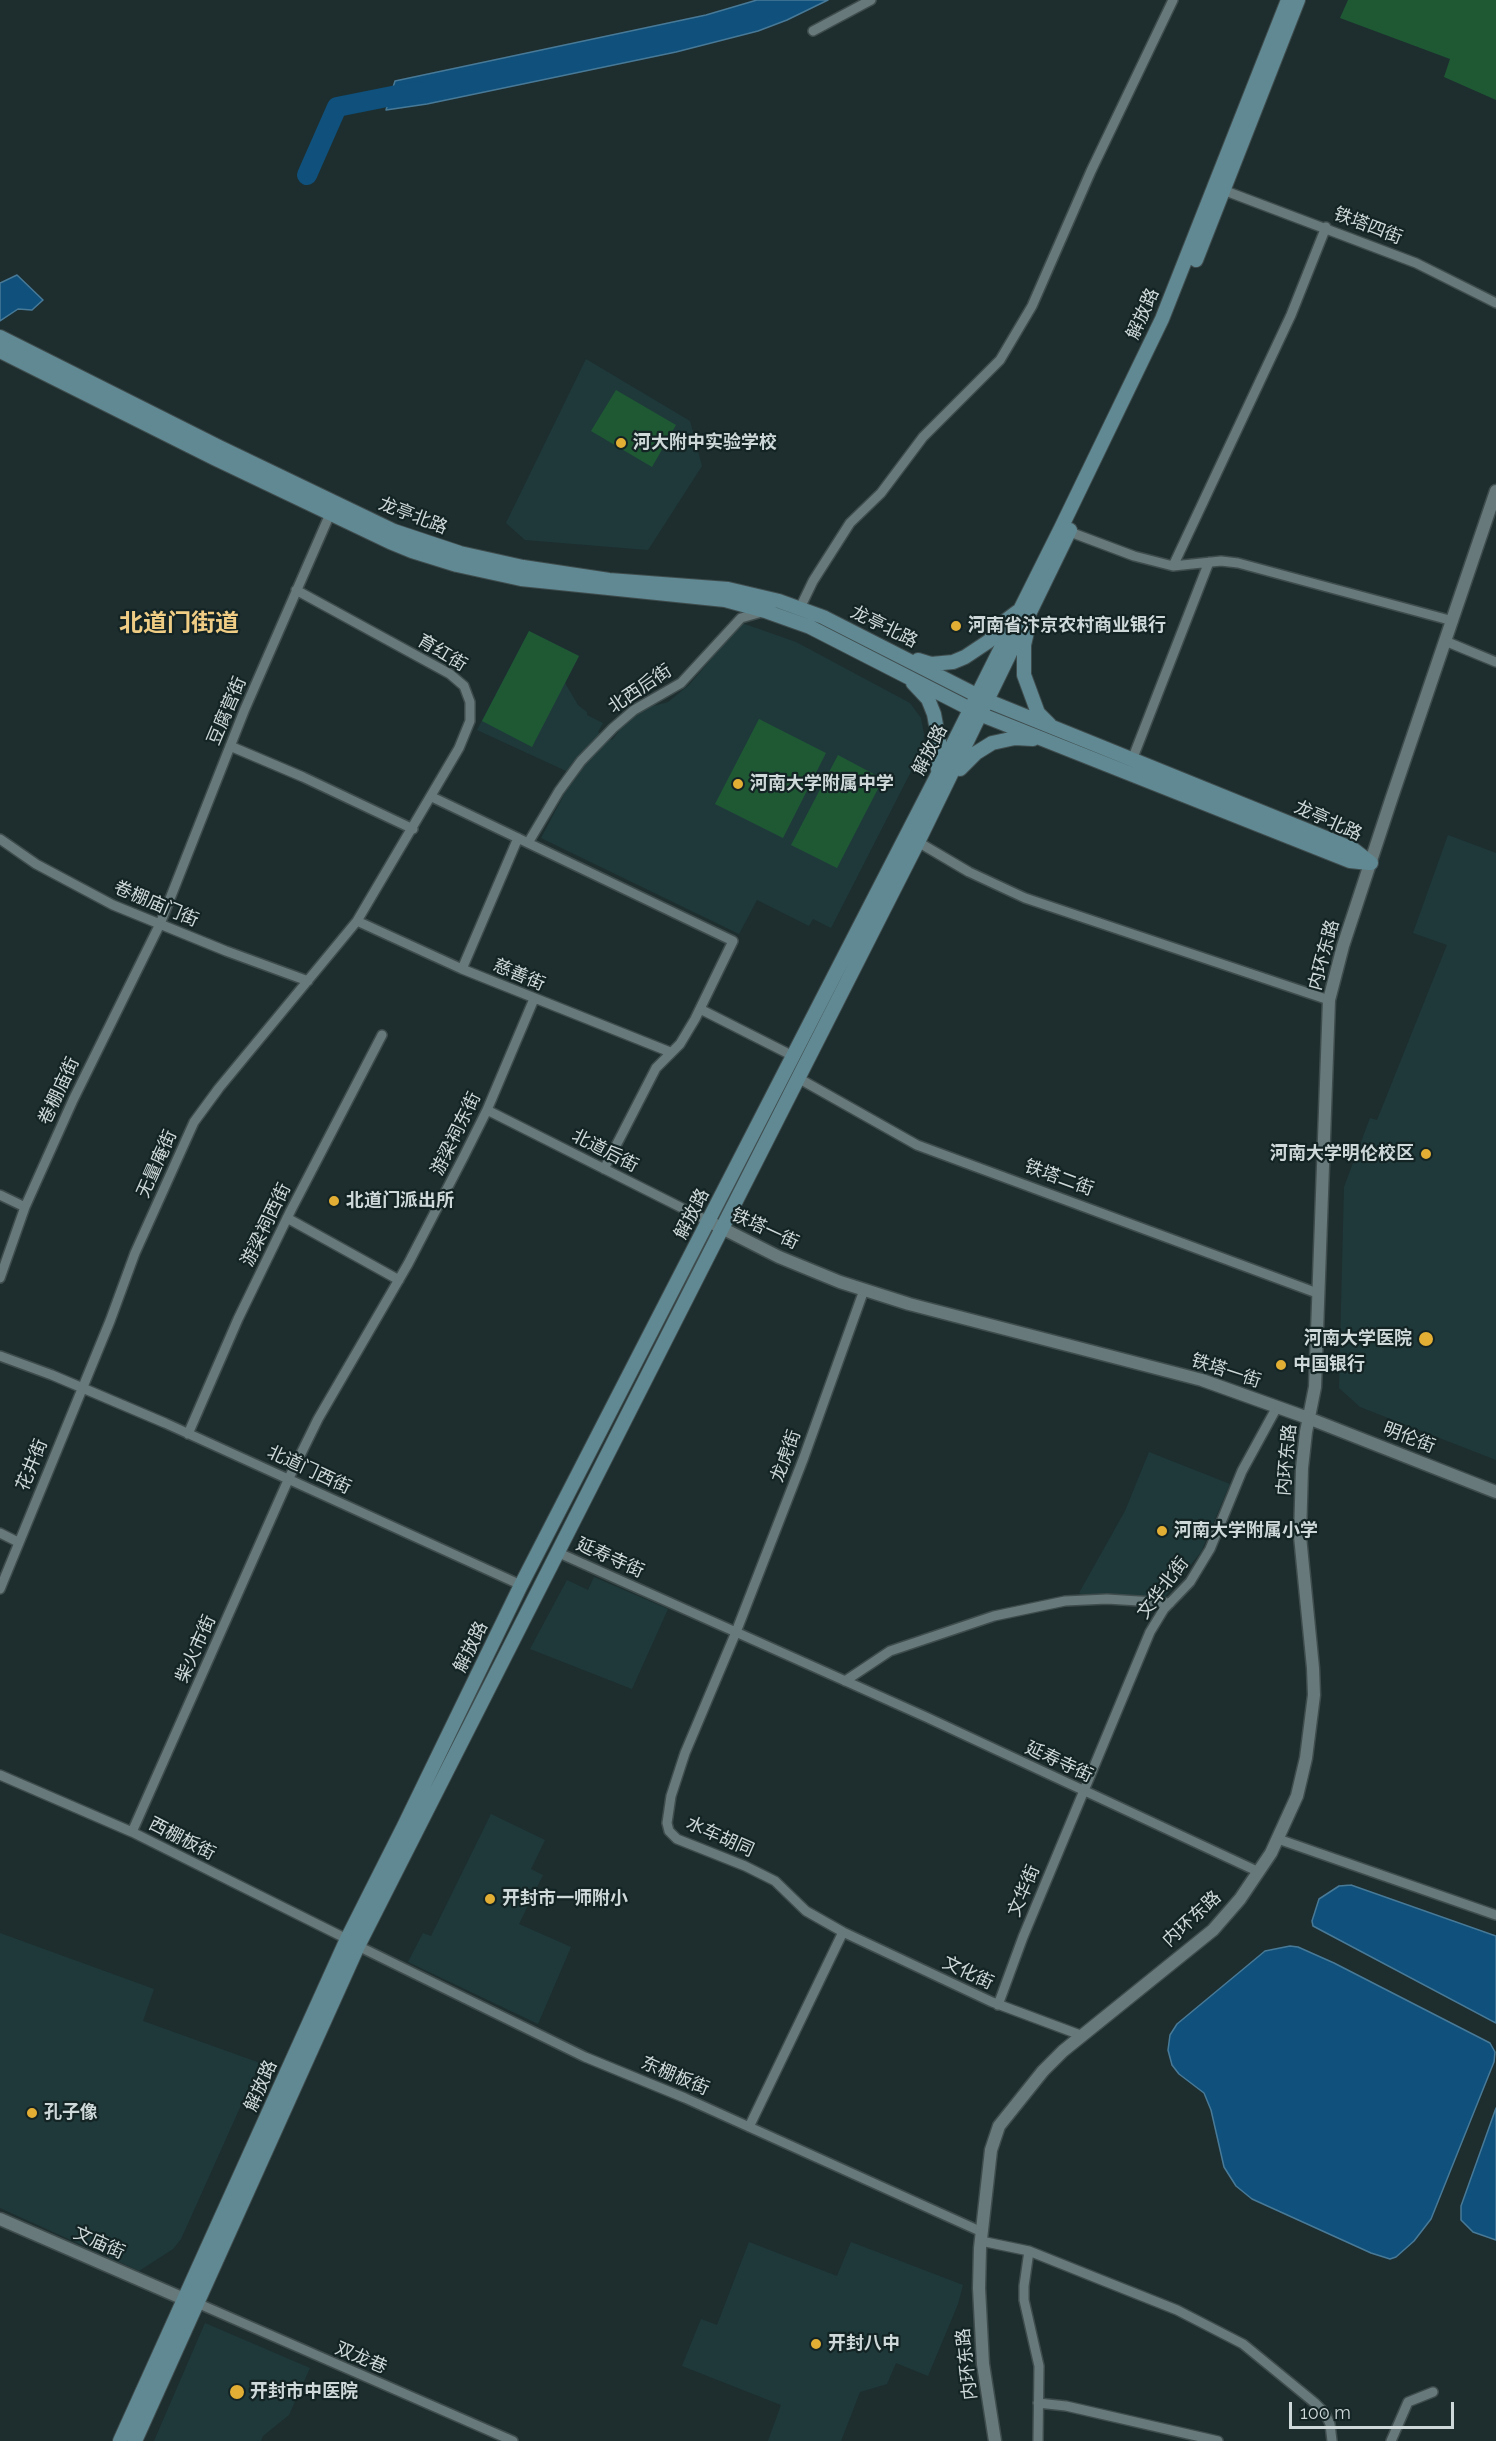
<!DOCTYPE html>
<html>
<head>
<meta charset="utf-8">
<style>
	body { margin:0 }
	#map { position:relative; width:1496px; height:2441px; overflow:hidden; background:#1e2e2f; font-family:Raleway,sans-serif }
	canvas { display:block }
	.scale { position:absolute; left:1289px; top:2402px; width:165px; height:27px; box-sizing:border-box; border:3px solid #ced8d8; border-top:0; padding-left:8px; font-size:18px; line-height:21px; white-space:nowrap; color:#ced8d8; -webkit-text-stroke:4px #142425; paint-order:stroke }
</style>
</head>
<body>
<div id="map">
<canvas width="1496" height="2441"></canvas>
<div class="scale">100 m</div>
</div>
<script>
const c = document.querySelector('canvas').getContext('2d');
c.lineJoin = 'round';
function fill(path, color) {
  c.fillStyle = color;
  c.fill(path, 'evenodd');
}
function shape(rows) {
  const path = new Path2D();
  for (const r of rows) {
    path.moveTo(r[0], r[1]);
    for (let i = 2; i < r.length; i += 2) path.lineTo(r[i], r[i + 1]);
  }
  return path;
}
function trace(path, color, width, dash) {
  c.strokeStyle = color;
  c.lineWidth = width;
  c.lineCap = dash ? 'butt' : 'round';
  c.setLineDash(dash || []);
  c.stroke(path);
}
function write(font, color, halo, rows, align = 'center') {
  c.font = font + ' Raleway,"Noto Sans SC",sans-serif';
  c.lineWidth = 4.5;
  c.setLineDash([]);
  c.textBaseline = 'middle';
  c.strokeStyle = halo;
  c.fillStyle = color;
  for (const [text, x, y, turn = 0] of rows) {
    c.save();
    c.translate(x, y);
    c.rotate((+turn || 0) * Math.PI / 180);
    c.textAlign = isNaN(turn) ? turn : align;
    if (halo) c.strokeText(text, 0, 0);
    c.fillText(text, 0, 0);
    c.restore();
  }
}
fill(shape([
	[586,359,690,421,702,466,648,550,525,540,506,523],
	[742,623,796,642,910,703,921,718,924,734,923,748,831,928,813,919,809,926,757,900,739,934,541,838,566,791,577,776,477,730,529,631,579,656,565,683,578,705,587,712,587,715,603,723,598,732,612,740,628,719,650,707,668,702,689,685],
	[1448,835,1496,853,1496,1460,1360,1407,1339,1388,1344,1187,1370,1118,1377,1120,1447,945,1413,933],
	[1149,1452,1230,1484,1201,1552,1164,1598,1087,1596,1079,1593,1125,1511],
	[594,1577,668,1609,632,1689,530,1649,567,1580,588,1590],
	[491,1814,545,1840,531,1869,543,1875,519,1924,571,1947,538,2024,408,1962,423,1933,431,1936],
	[0,1933,154,1989,143,2021,260,2063,181,2239,173,2249,139,2271,0,2208],
	[749,2242,837,2276,851,2242,963,2285,958,2304,928,2376,896,2363,887,2384,860,2392,841,2441,768,2441,781,2405,682,2366,701,2319,717,2325],
	[205,2323,310,2368,289,2415,263,2436,261,2441,154,2441]
]), '#1f393a');
fill(shape([
	[1348,0,1496,0,1496,100,1444,77,1450,59,1340,18],
	[616,390,676,425,652,467,591,431],
	[529,631,579,656,532,747,482,721],
	[759,719,826,753,783,838,715,804],
	[838,755,883,779,837,868,791,845]
]), '#1e5934');
const water = shape([
	[757,0,828,0,787,20,758,31,676,52,427,104,386,110,395,81,706,15,757,0],
	[17,275,43,300,32,310,18,309,0,321,0,283,17,275],
	[1351,1885,1496,1936,1496,2023,1313,1926,1312,1921,1319,1899,1339,1886,1351,1885],
	[1290,1946,1298,1947,1334,1963,1490,2043,1495,2052,1494,2062,1431,2219,1414,2241,1396,2257,1390,2259,1371,2253,1252,2199,1236,2186,1224,2167,1211,2110,1204,2093,1179,2074,1172,2065,1168,2050,1170,2035,1177,2024,1265,1951,1290,1946],
	[1496,2108,1496,2240,1473,2232,1461,2220,1461,2206,1496,2108]
]);
fill(water, '#0f517c');
trace(water, '#487a98', 1.5);
trace(shape([
	[307,175,337,107,417,91]
]), '#0f517c', 20);
const minor = shape([
	[813,31,871,0],
	[1223,190,1416,263,1496,303],
	[1070,532,1134,556,1173,566,1221,561,1238,563,1453,621],
	[1173,566,1291,315,1326,227],
	[800,608,813,581,850,523,881,493,923,437,1000,360,1032,306,1091,171,1173,0],
	[1445,641,1496,662],
	[230,746,303,777,413,829],
	[1132,760,1209,562],
	[432,797,733,941,695,1019,680,1044,656,1068,604,1169],
	[0,839,36,864,113,905,226,951,308,981],
	[918,842,969,872,1025,898,1329,1000],
	[528,843,559,791,581,761,613,728,634,710,681,683,741,618,762,612],
	[357,921,462,969,670,1052],
	[462,969,518,838],
	[700,1009,793,1056],
	[798,1078,917,1145,1317,1293],
	[487,1110,708,1221],
	[0,1195,25,1207],
	[287,1218,399,1280],
	[0,1278,25,1207,73,1100,160,924,244,711,330,514],
	[864,1290,804,1457,736,1632,685,1753,671,1796,667,1823,669,1831,677,1839,745,1866,775,1881,806,1911,843,1932,992,2002,1083,2036],
	[0,1356,52,1375,165,1423,521,1585],
	[188,1434,238,1319,291,1210,382,1035],
	[0,1533,18,1542],
	[559,1553,926,1717,1259,1872],
	[0,1589,110,1321,135,1253,194,1122,219,1088,357,921,459,748,470,721,470,702,464,686,450,674,296,590],
	[845,1681,890,1651,994,1616,1065,1601,1107,1599,1170,1603],
	[0,1775,132,1832,347,1939],
	[132,1832,289,1478,318,1419,408,1264,464,1156,487,1110,534,999],
	[1278,1839,1496,1915],
	[358,1946,585,2057,685,2098,982,2232],
	[998,2005,1023,1937,1150,1632,1164,1609,1190,1582,1210,1549,1242,1471,1277,1407],
	[749,2127,843,1932],
	[981,2241,1029,2251,1099,2279,1177,2310,1243,2344,1315,2403,1325,2413,1330,2424,1332,2441],
	[1029,2251,1024,2286,1024,2300,1039,2366,1038,2441],
	[197,2303,513,2441],
	[1038,2403,1066,2406,1218,2441],
	[1391,2441,1408,2402,1433,2392]
]);
const tertiary = shape([
	[708,1221,779,1257,840,1282,909,1304,1202,1380,1308,1418,1496,1492],
	[0,2219,184,2299],
	[995,2441,983,2364,979,2288,980,2248,991,2150,999,2126,1043,2071,1063,2051,1213,1930,1240,1899,1271,1853,1297,1796,1306,1758,1314,1695,1313,1668,1300,1536,1302,1468,1306,1432,1315,1387,1329,1000,1343,946,1391,800,1496,491]
]);
const secondary = shape([
	[1196,260,1298,0],
	[0,337,219,447,394,531,460,553,523,567,609,580,728,589,779,601,823,617,988,701,1353,849,1371,863],
	[0,351,214,458,390,542,412,551,457,565,521,579,725,600,765,611,810,627,982,715,1350,861,1369,863],
	[1027,632,1024,645,1024,675,1038,713,1050,725],
	[918,660,931,664,953,662,965,657,989,641,1005,621,1017,612],
	[913,683,928,699,934,714,939,741,938,770],
	[960,769,976,753,992,743,1015,738,1033,739],
	[120,2441,347,1939,404,1826,521,1585,938,774,1061,528,1162,319,1288,0],
	[135,2441,358,1946,918,842,1070,530]
]);
trace(minor, '#3f4c4d', 12);
trace(tertiary, '#3f4c4d', 15);
trace(secondary, '#3f4c4d', 16);
trace(minor, '#67797a', 9);
trace(tertiary, '#67797a', 12);
trace(secondary, '#608993', 14);
for (const [x, y, r, color] of [
	[621,443,6,"#e2af34"],
	[956,626,6,"#e2af34"],
	[738,784,6,"#e2af34"],
	[1426,1154,6,"#e2af34"],
	[334,1201,6,"#e2af34"],
	[1426,1339,8,"#e2af34"],
	[1281,1365,6,"#e2af34"],
	[1162,1531,6,"#e2af34"],
	[490,1899,6,"#e2af34"],
	[32,2113,6,"#e2af34"],
	[816,2344,6,"#e2af34"],
	[237,2392,8,"#e2af34"]
]) {
  const dot = new Path2D();
  dot.arc(x, y, r, 0, 2 * Math.PI);
  c.fillStyle = color;
  c.fill(dot);
  trace(dot, '#142425', 2);
}
write('18px', '#ced8d8', '#142425', [
	["铁塔四街",1368,226,21],
	["解放路",1143,314,-66],
	["龙亭北路",413,516,21],
	["龙亭北路",884,627,26],
	["育红街",442,653,31],
	["北西后街",640,689,-34],
	["豆腐营街",227,711,-67],
	["解放路",930,750,-63],
	["龙亭北路",1328,821,24],
	["卷棚庙门街",156,904,23],
	["内环东路",1324,955,-75],
	["慈善街",519,975,23],
	["卷棚庙街",59,1091,-65],
	["游梁祠东街",456,1134,-64],
	["北道后街",605,1151,27],
	["无量庵街",157,1164,-66],
	["铁塔二街",1059,1178,20],
	["解放路",692,1214,-63],
	["游梁祠西街",266,1225,-64],
	["铁塔一街",765,1229,25],
	["铁塔一街",1226,1371,18],
	["明伦街",1409,1438,21],
	["龙虎街",786,1456,-70],
	["内环东路",1287,1460,-85],
	["花井街",32,1465,-68],
	["北道门西街",309,1470,25],
	["延寿寺街",610,1558,24],
	["文华北街",1163,1588,-53],
	["解放路",471,1647,-64],
	["柴火市街",196,1649,-66],
	["延寿寺街",1059,1762,25],
	["水车胡同",720,1837,24],
	["西棚板街",182,1839,27],
	["文华街",1024,1891,-67],
	["内环东路",1192,1919,-43],
	["文化街",968,1973,25],
	["东棚板街",675,2076,23],
	["解放路",261,2086,-66],
	["文庙街",99,2243,24],
	["双龙巷",361,2358,23],
	["内环东路",967,2364,-96]
]);
write('bold 18px', '#ced8d8', '#142425', [
	["河大附中实验学校",633,443],
	["河南省汴京农村商业银行",968,626],
	["河南大学附属中学",750,784],
	["河南大学明伦校区",1414,1154,"right"],
	["北道门派出所",346,1201],
	["河南大学医院",1412,1339,"right"],
	["中国银行",1293,1365],
	["河南大学附属小学",1174,1531],
	["开封市一师附小",502,1899],
	["孔子像",44,2113],
	["开封八中",828,2344],
	["开封市中医院",250,2392]
], 'left');
write('bold 24px', '#f0cd84', '#142425', [
	["北道门街道",179,624]
]);
</script>
</body>
</html>
